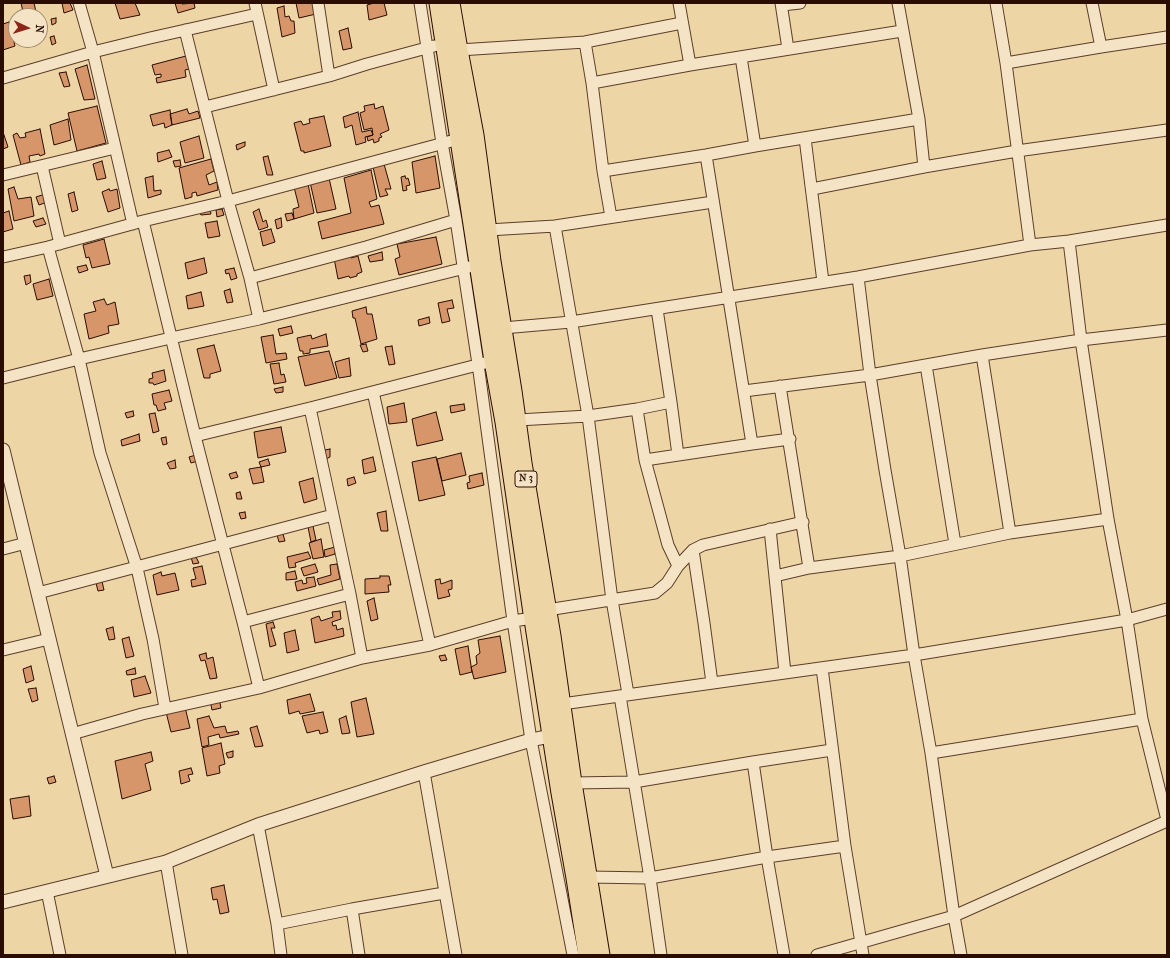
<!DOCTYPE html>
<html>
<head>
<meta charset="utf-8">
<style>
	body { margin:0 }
	#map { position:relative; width:1170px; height:958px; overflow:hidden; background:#eed5a6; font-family:"IM FELL French Canon",serif }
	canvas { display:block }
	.frame { position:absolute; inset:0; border:4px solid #2a0c01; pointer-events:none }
	.north { position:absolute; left:8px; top:8px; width:40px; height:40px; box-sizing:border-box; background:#f4e4c5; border:1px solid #a38e77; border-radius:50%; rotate:94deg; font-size:11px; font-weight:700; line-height:16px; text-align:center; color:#2a0c01 }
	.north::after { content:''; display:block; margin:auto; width:14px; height:18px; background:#8f2418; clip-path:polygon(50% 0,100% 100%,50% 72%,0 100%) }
</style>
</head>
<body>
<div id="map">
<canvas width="1170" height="958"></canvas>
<div class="frame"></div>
<div class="north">N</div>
</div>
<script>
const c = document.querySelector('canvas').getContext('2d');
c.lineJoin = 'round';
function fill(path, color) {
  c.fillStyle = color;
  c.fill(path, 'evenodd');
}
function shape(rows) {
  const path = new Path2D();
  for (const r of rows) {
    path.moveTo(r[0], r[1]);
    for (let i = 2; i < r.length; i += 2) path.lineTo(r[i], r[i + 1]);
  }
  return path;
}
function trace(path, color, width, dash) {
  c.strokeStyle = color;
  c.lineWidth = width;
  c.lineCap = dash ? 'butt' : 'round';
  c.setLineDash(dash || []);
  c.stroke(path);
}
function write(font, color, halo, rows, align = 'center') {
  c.font = font + ' "IM FELL French Canon",serif';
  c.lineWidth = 3;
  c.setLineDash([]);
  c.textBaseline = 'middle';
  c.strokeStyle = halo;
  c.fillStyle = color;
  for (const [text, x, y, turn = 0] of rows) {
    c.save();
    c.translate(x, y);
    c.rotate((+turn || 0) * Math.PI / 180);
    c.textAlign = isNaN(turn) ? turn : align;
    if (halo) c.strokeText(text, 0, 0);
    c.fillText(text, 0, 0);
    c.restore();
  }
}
const building = shape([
	[21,3,34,3,37,16,24,16,21,3],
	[62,3,70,3,73,10,64,13,62,3],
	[115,3,135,3,140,15,120,19,115,3],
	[175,3,182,3,182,4,194,3,195,8,178,13,175,3],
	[296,3,314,3,316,14,299,18,296,3],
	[374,3,384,3,387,15,369,20,367,5,374,3],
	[284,6,285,17,289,16,291,21,294,21,295,33,282,37,277,8,284,6],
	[56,18,56,23,52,25,51,19,56,18],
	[9,22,15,46,3,50,3,24,9,22],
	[348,28,352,48,343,50,339,31,348,28],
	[54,36,56,43,52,45,50,37,54,36],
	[186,56,189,69,185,70,186,77,157,83,156,78,161,77,161,74,155,75,152,65,186,56],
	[87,65,95,99,84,100,75,69,87,65],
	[66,72,70,86,64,87,59,73,66,72],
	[374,104,375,109,383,106,389,130,380,134,382,137,379,138,379,141,374,143,373,139,368,141,367,137,373,135,372,128,364,130,360,113,365,111,364,106,374,104],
	[97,106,106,143,77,151,68,113,97,106],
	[187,109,189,114,198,111,200,118,172,125,170,114,187,109],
	[170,110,172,125,165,128,164,123,153,126,150,115,170,110],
	[358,112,362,132,371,130,373,135,365,137,366,142,356,145,352,125,345,128,343,117,358,112],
	[324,116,331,146,304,153,304,151,301,151,294,123,301,121,303,125,310,123,309,119,324,116],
	[68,119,71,140,54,145,50,125,68,119],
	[40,129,45,154,40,156,39,154,29,156,30,162,21,165,13,135,17,133,20,138,26,137,25,133,40,129],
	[3,132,8,147,3,149,3,132],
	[199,136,204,158,185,163,180,142,199,136],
	[245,142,245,146,237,150,236,145,245,142],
	[169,150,172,157,158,162,157,153,169,150],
	[268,156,273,175,267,175,263,157,268,156],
	[435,156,440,188,416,193,412,162,435,156],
	[211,159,214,171,206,175,209,185,217,182,218,190,197,196,196,192,192,193,192,197,185,199,179,168,211,159],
	[180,160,181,166,175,167,173,161,180,160],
	[102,161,106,178,97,180,93,164,102,161],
	[384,164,391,189,385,189,388,195,380,197,373,167,384,164],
	[371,170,377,199,369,202,371,207,379,205,384,224,322,239,318,222,351,213,344,178,371,170],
	[153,176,154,191,161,190,161,194,148,198,145,178,153,176],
	[405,176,406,179,408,178,410,185,406,186,407,190,403,191,401,177,405,176],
	[329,178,336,209,317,213,310,182,329,178],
	[308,184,314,213,294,219,293,209,299,207,294,187,308,184],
	[14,187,18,199,31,197,34,216,14,221,8,189,14,187],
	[109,189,110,191,117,189,120,208,108,212,102,192,109,189],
	[74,192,78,210,72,212,68,194,74,192],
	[45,194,47,202,39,205,36,197,45,194],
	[210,209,211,214,201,215,199,212,210,209],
	[222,209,224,215,217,217,216,210,222,209],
	[259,209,263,222,266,220,268,227,259,230,253,212,259,209],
	[9,211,13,229,3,232,3,213,9,211],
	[292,213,294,219,287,221,285,214,292,213],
	[43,218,46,224,36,227,33,221,43,218],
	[281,218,282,227,277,229,275,220,281,218],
	[217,221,220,236,208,238,205,223,217,221],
	[271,229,275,242,263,246,260,232,271,229],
	[436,237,442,264,399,275,395,259,400,257,397,244,436,237],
	[104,239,110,264,92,268,89,257,86,258,83,245,104,239],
	[382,252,383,260,370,262,368,256,382,252],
	[351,256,351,258,358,256,362,272,357,274,357,276,350,278,349,276,338,279,334,258,351,256],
	[204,258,207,273,188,279,185,263,204,258],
	[86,265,88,270,79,273,77,267,86,265],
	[234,268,237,278,231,280,229,273,226,274,225,270,234,268],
	[30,275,31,282,26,285,24,276,30,275],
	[49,279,53,296,37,300,33,284,49,279],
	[230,289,233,302,227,303,224,291,230,289],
	[201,292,204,306,188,309,186,296,201,292],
	[104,299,107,305,115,302,119,324,108,326,109,333,89,339,84,314,96,311,93,302,104,299],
	[452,300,454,308,447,309,450,321,442,323,438,303,452,300],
	[366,307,367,314,372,314,377,339,361,344,355,318,353,318,352,311,366,307],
	[429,317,430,323,419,326,418,320,429,317],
	[291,326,293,333,280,336,278,329,291,326],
	[326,334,328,346,310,349,310,353,303,354,303,351,300,351,297,338,311,335,312,339,326,334],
	[273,335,276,354,286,353,287,359,266,363,261,337,273,335],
	[366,344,368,351,363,352,360,345,366,344],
	[214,345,221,371,210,374,210,378,204,378,197,349,214,345],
	[392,346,395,364,389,365,385,347,392,346],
	[329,351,337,378,305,386,298,357,329,351],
	[349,358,351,376,339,378,335,362,349,358],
	[279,363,281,375,284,374,286,382,274,384,270,364,279,363],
	[164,370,166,381,154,385,153,383,149,383,149,379,153,378,152,373,164,370],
	[283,387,283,392,276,393,274,389,283,387],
	[169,390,172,401,164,403,166,409,158,411,156,405,154,405,152,394,169,390],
	[404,403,407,422,389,424,387,407,404,403],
	[464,404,465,410,451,413,450,406,464,404],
	[133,411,134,416,127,418,125,413,133,411],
	[436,412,443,440,417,446,412,419,436,412],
	[155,413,159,431,153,433,149,414,155,413],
	[281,427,286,452,258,458,254,432,281,427],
	[139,434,140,441,122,446,121,440,139,434],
	[166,437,167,444,163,445,161,438,166,437],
	[330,449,330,457,326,459,325,450,330,449],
	[461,453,466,475,442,481,437,459,461,453],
	[196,455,198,461,191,463,189,457,196,455],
	[373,457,376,471,364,474,362,460,373,457],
	[436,457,445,495,419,501,412,462,436,457],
	[268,459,270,465,261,467,259,462,268,459],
	[175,460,176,468,170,469,167,463,175,460],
	[261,467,264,482,253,484,249,469,261,467],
	[236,472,238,477,231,479,229,474,236,472],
	[482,473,484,485,468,489,467,483,470,482,469,476,482,473],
	[354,477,356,483,348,486,347,479,354,477],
	[313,478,317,499,304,503,299,482,313,478],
	[240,492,242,499,237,499,236,493,240,492],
	[386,511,388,531,381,531,377,513,386,511],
	[245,512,246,518,241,519,239,513,245,512],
	[313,526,316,540,311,542,308,527,313,526],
	[283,534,285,541,279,542,277,535,283,534],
	[321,539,324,557,313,559,309,543,321,539],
	[335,547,335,554,325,557,324,550,335,547],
	[308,552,311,558,295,563,296,567,289,568,287,557,308,552],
	[191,557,196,557,199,563,193,564,191,557],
	[315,564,318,572,304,576,301,568,315,564],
	[337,564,340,579,319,585,317,579,331,575,330,565,337,564],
	[202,566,206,584,192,587,191,580,196,579,193,568,202,566],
	[295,571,297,579,286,580,286,573,295,571],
	[161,572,162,576,175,573,179,590,157,595,153,575,161,572],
	[380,576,389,576,391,585,388,585,389,592,365,594,365,579,380,578,380,576],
	[101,577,104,590,98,591,95,579,101,577],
	[314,577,316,586,297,591,295,582,302,580,303,584,307,583,306,578,314,577],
	[440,579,441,584,452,580,452,589,448,590,450,596,438,599,435,580,440,579],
	[374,598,378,619,371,621,367,601,374,598],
	[340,611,341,619,332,622,333,626,336,625,337,630,343,628,344,636,315,643,311,619,319,616,321,621,333,617,332,612,340,611],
	[273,622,275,628,271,628,276,645,270,647,266,624,273,622],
	[113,627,115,639,109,640,106,629,113,627],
	[295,630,299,650,287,653,284,633,295,630],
	[500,636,506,672,474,679,471,667,477,664,476,656,480,653,478,640,500,636],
	[129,637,134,656,126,658,122,639,129,637],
	[468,646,472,672,460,675,455,649,468,646],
	[206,653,207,659,213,657,217,678,210,679,205,660,201,661,199,655,206,653],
	[445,655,447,660,441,661,439,656,445,655],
	[31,666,34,680,26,683,23,669,31,666],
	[135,668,136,674,127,675,126,671,135,668],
	[145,676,151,693,134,697,131,680,145,676],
	[36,688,38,700,32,702,28,689,36,688],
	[310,694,315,711,300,714,299,711,289,714,287,700,310,694],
	[219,698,221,708,212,710,210,700,219,698],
	[366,698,374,734,357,737,351,702,366,698],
	[185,707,190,728,171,732,166,712,185,707],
	[323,712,328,732,320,734,319,730,307,733,302,716,323,712],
	[209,716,214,728,225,726,227,733,238,731,239,734,220,738,219,734,208,737,209,745,202,747,197,719,209,716],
	[346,716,350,733,342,734,339,719,346,716],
	[257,726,263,746,255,747,250,728,257,726],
	[221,743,225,764,219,766,220,773,207,776,202,748,221,743],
	[233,751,233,757,228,758,226,753,233,751],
	[151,752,153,761,145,764,151,790,122,799,115,761,151,752],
	[191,768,193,774,188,775,190,781,181,784,179,771,191,768],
	[54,776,56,782,49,784,47,778,54,776],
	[29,796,31,816,13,819,10,799,29,796],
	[224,885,229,912,220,914,217,899,213,900,211,888,224,885]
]);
fill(building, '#d6966a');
trace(building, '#2a0c01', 1);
const minor = shape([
	[79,3,93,52,133,224],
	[255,3,274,90],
	[318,3,329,76],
	[420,3,442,143,456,220,478,364,513,621,531,740,573,955],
	[679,3,690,65],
	[781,3,788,49],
	[898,3,919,119,924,167],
	[996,3,1006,63,1030,245],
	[1092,3,1101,47],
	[782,5,800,3],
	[185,30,228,201,250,278,259,319],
	[585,42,592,83,603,171,611,217],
	[459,50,585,42,682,23],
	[741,57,755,146],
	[1006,63,1101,47,1167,37],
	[3,78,93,52,150,38,257,14],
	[592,83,690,65,902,31],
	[205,107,329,76,367,64,434,46],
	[805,138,823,282],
	[706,155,752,444],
	[42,166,60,244],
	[603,171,706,155,755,146,919,119],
	[3,175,115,148],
	[812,189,924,167,1017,151,1167,130],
	[143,221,195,436,223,545,243,622,259,688],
	[555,226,588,416,612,600,628,694],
	[488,230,555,226,713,202],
	[1069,241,1081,340,1108,519,1127,620,1142,719,1167,820],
	[48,247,79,359,100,453,137,568,153,639,165,708],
	[3,257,48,247,143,221,228,201,459,139],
	[858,277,870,375,885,470,900,556,914,655,931,753,954,916,961,955],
	[250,278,366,247,456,220],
	[657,309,671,402,678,455],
	[503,328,571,322,858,277,1030,245,1069,241,1167,225],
	[982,355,1010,533],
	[926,365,955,544],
	[3,378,79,359,171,338,259,319,469,267],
	[780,386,809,568],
	[744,391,870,375,982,355,1081,340,1167,330],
	[373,392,430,645],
	[310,408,350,594,362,658],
	[637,409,645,460,668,545,678,566],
	[518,420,588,416,637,409,671,402],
	[195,436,310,408,485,363],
	[645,460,752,444,790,439],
	[770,529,785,673],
	[3,549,26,543],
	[693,550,704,623,712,683],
	[775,576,809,568,900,556,1010,533,1108,519],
	[38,593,333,515],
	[547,610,655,593,667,583,678,566,693,550,703,545,803,522],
	[243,622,350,594],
	[3,650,49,639],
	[822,668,845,846,863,955],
	[620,696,650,878,661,955],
	[562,704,914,655,1127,620,1167,609],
	[72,734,142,714,259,688,362,658,430,645,513,621,533,618],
	[931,753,1142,719],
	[753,762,767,857,784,955],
	[424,772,456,955],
	[573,783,634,782,753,762,832,750],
	[258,825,277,924,281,955],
	[166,862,182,955],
	[588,877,650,878,767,857,845,846],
	[47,891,60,955],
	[352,909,359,955],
	[277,924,352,909,444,893],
	[817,955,954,916,1167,821]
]);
const tertiary = shape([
	[3,450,107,876],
	[3,902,166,862,258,825,424,772,531,740,560,734]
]);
const primary = shape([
	[438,3,493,361,504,422,532,613,560,793,575,878,587,955],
	[451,3,459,50,475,135,492,261,513,391,523,463,552,636,573,783,601,955]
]);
trace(minor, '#5b3e2a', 13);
trace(tertiary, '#5b3e2a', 15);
trace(primary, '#2a0c01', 19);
trace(minor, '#f4e4c5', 11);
trace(tertiary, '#f4e4c5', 13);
trace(primary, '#eed5a6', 17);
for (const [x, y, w] of [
	[526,479,22]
]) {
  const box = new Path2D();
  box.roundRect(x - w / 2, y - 8, w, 16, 3);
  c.fillStyle = '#f4e4c5';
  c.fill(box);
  trace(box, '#2a0c01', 1);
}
write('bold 10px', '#2a0c01', null, [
	["N 3",526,479]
]);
</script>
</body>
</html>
